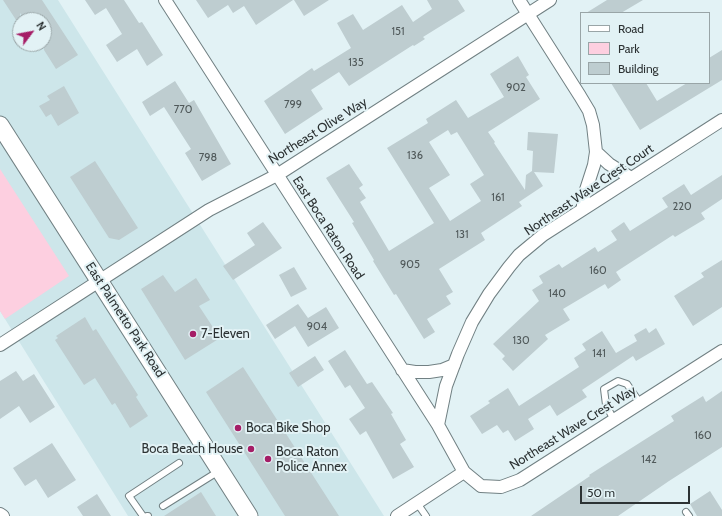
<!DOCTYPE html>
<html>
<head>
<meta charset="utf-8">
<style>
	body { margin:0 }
	#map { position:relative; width:722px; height:516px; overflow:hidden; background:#e2f2f5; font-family:Cabin,sans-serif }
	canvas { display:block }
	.legend { position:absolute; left:580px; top:12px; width:130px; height:72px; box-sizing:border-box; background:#e2f2f5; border:1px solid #99a5a7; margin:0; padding:5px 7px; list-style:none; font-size:12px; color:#2c3233 }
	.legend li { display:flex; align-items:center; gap:8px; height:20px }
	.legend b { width:20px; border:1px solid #99a5a7 }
	.north { position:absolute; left:12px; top:12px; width:40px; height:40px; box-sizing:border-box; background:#e2f2f5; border:1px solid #99a5a7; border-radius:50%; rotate:58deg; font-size:11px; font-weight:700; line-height:16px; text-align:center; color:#2c3233 }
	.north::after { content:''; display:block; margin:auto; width:14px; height:18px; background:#a51d66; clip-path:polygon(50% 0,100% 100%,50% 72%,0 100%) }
	.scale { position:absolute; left:580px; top:486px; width:110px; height:18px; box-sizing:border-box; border:2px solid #2c3233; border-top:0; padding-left:5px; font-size:12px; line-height:14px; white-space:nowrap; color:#2c3233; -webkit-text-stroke:3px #e2f2f5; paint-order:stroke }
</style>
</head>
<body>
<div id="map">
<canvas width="722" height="516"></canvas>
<ul class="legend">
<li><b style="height:5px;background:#fff"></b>Road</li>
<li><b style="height:11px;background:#fdcfe0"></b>Park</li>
<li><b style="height:11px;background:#becdd0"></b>Building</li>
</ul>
<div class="north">N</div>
<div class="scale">50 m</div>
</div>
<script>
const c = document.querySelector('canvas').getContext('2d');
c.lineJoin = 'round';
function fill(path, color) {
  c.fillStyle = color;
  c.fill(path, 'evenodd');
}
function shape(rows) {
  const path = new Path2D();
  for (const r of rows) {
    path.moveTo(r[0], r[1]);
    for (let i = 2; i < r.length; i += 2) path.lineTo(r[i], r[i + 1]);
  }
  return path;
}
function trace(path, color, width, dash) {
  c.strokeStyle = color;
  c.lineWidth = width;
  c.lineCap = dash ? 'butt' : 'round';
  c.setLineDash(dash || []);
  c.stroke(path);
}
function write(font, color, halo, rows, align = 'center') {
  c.font = font + ' Cabin,sans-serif';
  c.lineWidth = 4;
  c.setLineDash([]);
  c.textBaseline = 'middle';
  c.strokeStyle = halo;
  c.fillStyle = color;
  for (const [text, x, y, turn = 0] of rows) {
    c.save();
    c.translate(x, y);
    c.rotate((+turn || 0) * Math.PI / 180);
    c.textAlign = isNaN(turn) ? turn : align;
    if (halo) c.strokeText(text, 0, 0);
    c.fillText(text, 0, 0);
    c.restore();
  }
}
fill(shape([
	[0,0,58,0,384,516,128,516,0,311],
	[20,20,44,20,44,44,20,44]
]), '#cde6ea');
fill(shape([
	[0,169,69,276,5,319,0,311]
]), '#fdcfe0');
fill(shape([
	[3,0,42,0,78,55,56,69,44,50,44,20,25,20,20,13,20,26],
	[85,0,124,0,139,23,142,22,163,55,147,66,137,49,117,62,106,45,122,34,106,8,95,15],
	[196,0,293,0,256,25,244,6,233,13,228,5,208,18],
	[294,0,329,0,304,16],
	[427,0,458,0,465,11,423,37,425,39,414,46,413,45,349,86,339,72,311,90,323,109,285,134,264,101,312,68,314,71,351,48,337,23,353,14,363,30,402,5,413,22,432,9],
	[607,0,643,0,621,13,586,13],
	[722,50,722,80,640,130,611,83,646,83,657,101,687,83,709,83,709,58],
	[518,56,529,75,526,77,540,99,488,132,495,142,494,143,525,190,526,175,532,171,533,151,527,150,528,132,558,134,554,173,534,172,543,186,519,202,522,206,481,233,485,240,439,269,453,292,446,296,451,304,427,319,435,332,424,339,396,294,394,295,373,261,374,260,352,223,354,222,326,178,349,164,363,185,359,188,366,198,360,202,389,251,434,223,387,148,428,123,426,119,456,100,468,118,504,97,490,74],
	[448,130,451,135,457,132,484,175,470,184,481,201,450,221,429,188,450,175,429,142],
	[175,81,189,103,194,100,231,164,202,181,185,153,191,149,164,107,150,116,142,102],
	[64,86,79,113,58,126,51,114,46,117,39,106,50,100,47,96],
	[95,161,138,228,119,240,109,238,70,177],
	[722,175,722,199,701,213,705,219,675,237,673,235,622,268,616,272,621,280,608,289,605,284,563,309,570,320,545,335,548,339,513,371,502,359,505,356,493,344,539,301,532,290,543,283,539,276,559,264,562,268,595,247,598,252,617,240,611,231,624,222,630,231,668,207,662,198,684,184,691,195],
	[263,222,282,248,233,280,223,266,255,245,247,233],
	[722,260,722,307,693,326,674,296,704,277,701,273],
	[294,267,307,289,291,297,279,275],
	[163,275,175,292,196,278,210,300,199,306,220,338,185,360,141,289],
	[298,304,308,318,326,307,339,328,308,347,295,326,275,339,266,325],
	[85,317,93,331,96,329,115,359,138,395,136,397,148,416,130,428,115,403,112,405,95,378,84,385,55,340,58,338,56,336],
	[646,328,649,333,656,328,665,344,636,361,633,356,582,390,587,397,557,416,550,405,528,419,534,429,515,441,508,430,503,433,497,425,482,434,470,416,490,403,488,401,508,388,519,406,579,367,574,358,586,350,582,344,602,331,616,353,637,341,634,335],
	[345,350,367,384,372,382,393,413,391,414,406,440,400,444,414,467,393,479,366,431,360,435,349,419,365,408,350,385,345,388,328,361],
	[315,356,324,370,298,387,289,373],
	[243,367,339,516,285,516,206,392],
	[16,371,23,381,34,374,55,407,30,423,19,406,0,419,0,381],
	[722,391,722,447,669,481,618,516,531,516,590,476,589,475,674,421,671,416,703,396,706,402],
	[52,443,76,480,48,498,36,479,25,486,13,468],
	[710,491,722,510,722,516,697,516,690,504],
	[201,492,216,516,164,516],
	[97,494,111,516,83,516,77,507]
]), '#becdd0');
const lane = shape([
	[614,420,606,405,604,389,618,381,627,384,640,403],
	[417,503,426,516],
	[163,506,219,471],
	[686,512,689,516],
	[143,516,129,496,179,463],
	[147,516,148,516]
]);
const street = shape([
	[165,0,438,425,464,472,481,486,501,487,520,480,722,351],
	[519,0,580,96,589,111,593,125,596,152,594,165,583,199,583,209],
	[596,152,609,164,631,178],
	[0,345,209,210,277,175,550,0],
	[402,370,415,372,429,372,442,370,454,365],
	[438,425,446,386,458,354,472,322,489,294,509,267,519,255,543,235,722,120],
	[0,514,3,516],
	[397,516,464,472]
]);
const secondary = shape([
	[0,125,249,516]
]);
trace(lane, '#718083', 8);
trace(street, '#718083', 14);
trace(secondary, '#718083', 19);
trace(lane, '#fff', 6);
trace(street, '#fff', 12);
trace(secondary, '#fff', 17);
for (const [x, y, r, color] of [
	[193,334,4,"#a51d66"],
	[238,428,4,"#a51d66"],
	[251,449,4,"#a51d66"],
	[268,459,4,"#a51d66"]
]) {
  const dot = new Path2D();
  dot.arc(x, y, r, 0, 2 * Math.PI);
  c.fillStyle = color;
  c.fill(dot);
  trace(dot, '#e2f2f5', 1.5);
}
write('11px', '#50595a', null, [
	["151",398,32],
	["135",356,63],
	["902",516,88],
	["799",293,105],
	["770",183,110],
	["136",415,156],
	["798",208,158],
	["161",498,198],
	["220",682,207],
	["131",462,235],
	["905",410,265],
	["160",598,271],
	["140",557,294],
	["904",317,327],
	["130",521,341],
	["141",599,354],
	["160",703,436],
	["142",649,460]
]);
write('13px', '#2c3233', '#e2f2f5', [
	["Northeast Olive Way",318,131,-32],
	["Northeast Wave Crest Court",589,190,-34],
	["East Boca Raton Road",328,228,57],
	["East Palmetto Park Road",125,320,57],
	["Northeast Wave Crest Way",573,428,-32]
]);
write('13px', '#2c3233', '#e2f2f5', [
	["7-Eleven",201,334],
	["Boca Bike Shop",246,428],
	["Boca Beach House",243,449,"right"],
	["Boca Raton",276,452],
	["Police Annex",276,467]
], 'left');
</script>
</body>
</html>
